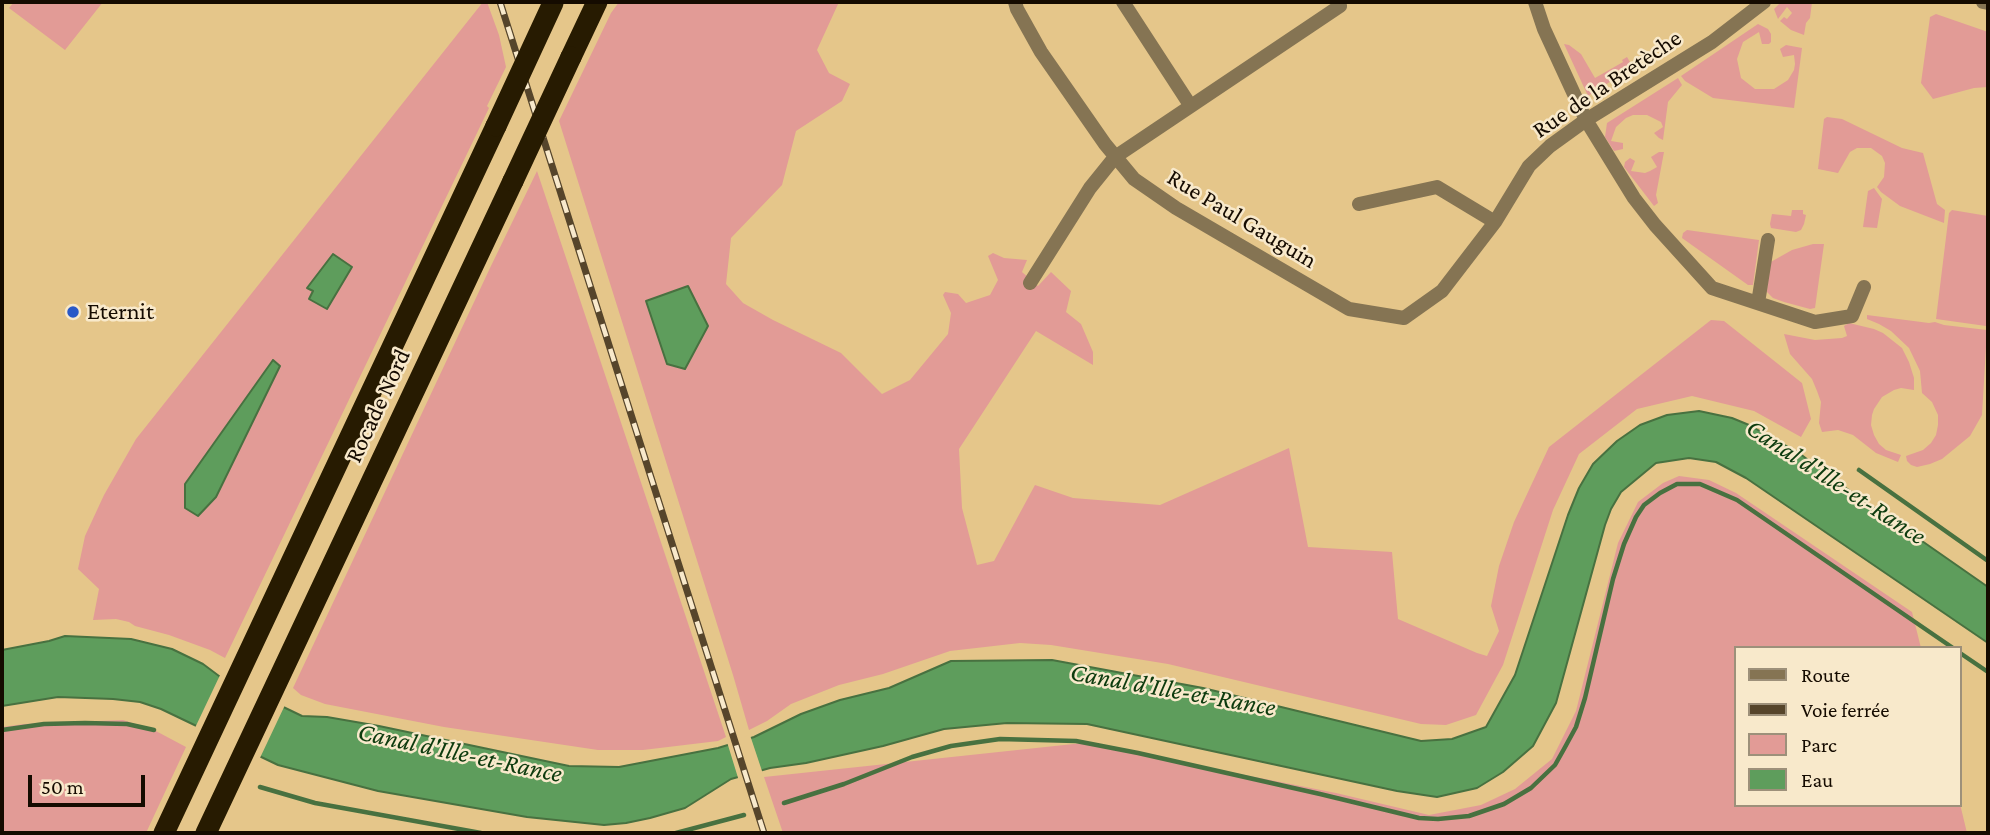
<!DOCTYPE html>
<html>
<head>
<meta charset="utf-8">
<style>
	body { margin:0 }
	#map { position:relative; width:1990px; height:835px; overflow:hidden; background:#e5c68a; font-family:"Crimson Pro",serif }
	canvas { display:block }
	.frame { position:absolute; inset:0; border:4px solid #150b00; pointer-events:none }
	.legend { position:absolute; left:1734px; top:646px; width:228px; height:161px; box-sizing:border-box; background:#f8e9cb; border:2px solid #9d907a; margin:0; padding:9px 12px; list-style:none; font-size:21px; color:#150b00 }
	.legend li { display:flex; align-items:center; gap:14px; height:35px }
	.legend b { width:35px; border:2px solid #9d907a }
	.scale { position:absolute; left:28px; top:775px; width:117px; height:32px; box-sizing:border-box; border:4px solid #150b00; border-top:0; padding-left:9px; font-size:21px; line-height:24px; white-space:nowrap; color:#150b00; -webkit-text-stroke:5px #f8e9cb; paint-order:stroke }
</style>
</head>
<body>
<div id="map">
<canvas width="1990" height="835"></canvas>
<div class="frame"></div>
<ul class="legend">
<li><b style="height:9px;background:#857453"></b>Route</li>
<li><b style="height:9px;background:#56452b"></b>Voie ferrée</li>
<li><b style="height:19px;background:#e29b96"></b>Parc</li>
<li><b style="height:19px;background:#5e9d5c"></b>Eau</li>
</ul>
<div class="scale">50 m</div>
</div>
<script>
const c = document.querySelector('canvas').getContext('2d');
c.lineJoin = 'round';
function fill(path, color) {
  c.fillStyle = color;
  c.fill(path, 'evenodd');
}
function shape(rows) {
  const path = new Path2D();
  for (const r of rows) {
    path.moveTo(r[0], r[1]);
    for (let i = 2; i < r.length; i += 2) path.lineTo(r[i], r[i + 1]);
  }
  return path;
}
function trace(path, color, width, dash) {
  c.strokeStyle = color;
  c.lineWidth = width;
  c.lineCap = dash ? 'butt' : 'round';
  c.setLineDash(dash || []);
  c.stroke(path);
}
function write(font, color, halo, rows, align = 'center') {
  c.font = font + ' "Crimson Pro",serif';
  c.lineWidth = 5;
  c.setLineDash([]);
  c.textBaseline = 'middle';
  c.strokeStyle = halo;
  c.fillStyle = color;
  for (const [text, x, y, turn = 0] of rows) {
    c.save();
    c.translate(x, y);
    c.rotate((+turn || 0) * Math.PI / 180);
    c.textAlign = isNaN(turn) ? turn : align;
    if (halo) c.strokeText(text, 0, 0);
    c.fillText(text, 0, 0);
    c.restore();
  }
}
fill(shape([
	[14,2,103,2,65,50,9,8],
	[483,2,487,2,499,35,506,67,487,106,489,108,225,658,210,650,169,635,135,626,129,622,116,619,93,620,99,589,78,569,85,536,104,495,136,439],
	[273,361,280,366,216,497,185,485],
	[619,2,839,2,817,50,829,73,850,84,842,101,796,131,782,185,731,238,726,284,743,303,773,320,841,353,882,394,910,380,948,334,951,313,943,295,945,292,958,294,966,303,990,295,998,280,988,256,993,253,1004,258,1027,260,1022,272,1038,286,1051,272,1071,291,1066,312,1081,324,1093,352,1093,365,1036,331,959,449,962,508,977,565,994,561,1035,485,1073,498,1160,505,1289,448,1308,547,1392,552,1398,619,1477,653,1487,656,1499,631,1491,606,1499,566,1514,522,1549,447,1711,320,1724,321,1802,383,1811,419,1801,437,1754,411,1692,396,1637,409,1579,454,1553,510,1503,665,1476,715,1446,725,1421,724,1168,664,1051,645,1020,643,950,651,883,674,839,685,791,704,767,721,749,730,733,675,559,121,611,13],
	[647,301,708,326,697,346,667,364],
	[1781,2,1812,2,1810,18,1806,23,1804,35,1791,30,1780,21,1784,17,1787,19,1792,13,1787,7,1778,19,1774,9],
	[1936,14,1988,32,1988,87,1974,88,1933,99,1921,83,1930,17],
	[1758,24,1768,29,1771,34,1771,42,1769,44,1762,44,1759,32,1743,42,1737,59,1741,78,1755,89,1774,89,1788,80,1794,70,1795,64,1794,55,1783,57,1780,49,1786,45,1802,48,1794,108,1713,98,1685,81,1681,76],
	[1564,44,1569,45,1581,54,1595,78,1623,62,1622,60,1627,57,1633,67,1588,96],
	[1678,78,1682,85,1668,102,1663,140,1659,138,1654,133,1663,127,1661,122,1647,115,1633,115,1626,118,1616,127,1611,141,1623,143,1623,149,1614,151,1605,137,1607,123],
	[1827,117,1842,119,1902,148,1923,153,1937,204,1945,210,1944,223,1900,206,1881,192,1877,187,1884,177,1885,163,1882,156,1871,148,1857,148,1850,152,1838,173,1818,169,1824,119],
	[1659,152,1664,152,1656,195,1658,203,1654,206,1624,167,1625,162,1630,158,1635,161,1631,171,1645,173,1650,171,1657,167,1651,157],
	[537,171,726,737,718,741,643,750,598,750,444,727,325,704,301,695,293,688,490,268],
	[1874,188,1882,199,1877,228,1863,227,1868,191],
	[1792,210,1803,210,1803,214,1806,215,1804,224,1801,230,1796,232,1771,228,1770,224,1772,214,1791,216],
	[1952,210,1988,216,1988,321,1986,326,1936,319,1949,213],
	[1687,230,1759,240,1753,285,1748,285,1682,238,1683,233],
	[1813,244,1824,244,1815,308,1810,309,1784,302,1773,298,1767,292,1769,263,1792,250],
	[1867,315,1929,323,1935,322,1944,325,1987,330,1982,415,1970,436,1942,459,1930,464,1917,467,1911,465,1907,461,1906,456,1923,450,1931,443,1936,435,1938,425,1938,415,1932,402,1922,393,1920,371,1909,348,1891,331,1879,324,1867,319],
	[1849,323,1874,329,1883,333,1902,348,1909,362,1914,378,1914,390,1901,388,1894,390,1882,397,1874,409,1872,415,1871,425,1874,435,1879,444,1886,450,1901,455,1898,462,1876,453,1853,435,1838,430,1822,432,1819,423,1821,402,1817,391,1812,379,1790,354,1784,334,1815,340,1842,338,1847,336,1844,326],
	[1679,476,1709,480,1736,493,1912,612,1921,648,1736,648,1736,805,1960,804,1967,833,783,833,764,777,1083,743,1336,793,1429,815,1481,805,1515,789,1552,759,1576,711,1618,543,1638,502,1663,483],
	[123,720,154,730,186,747,146,833,2,833,2,727,24,724]
]), '#e29b96');
const water = shape([
	[333,254,352,267,327,309,309,299,313,291,307,288,333,254],
	[688,286,708,326,685,369,667,364,646,301,688,286],
	[273,360,280,366,216,497,198,516,185,508,185,484,273,360],
	[1699,411,1732,418,1749,425,1799,453,1833,479,1988,587,1988,643,1746,478,1716,462,1689,458,1656,463,1621,492,1611,509,1605,525,1556,703,1533,746,1503,772,1477,788,1437,797,1397,791,1087,724,1007,723,944,729,883,746,806,763,770,768,731,779,685,808,650,818,626,823,604,825,527,817,378,791,278,765,161,709,140,702,113,699,58,697,2,706,2,650,49,641,65,636,131,639,172,649,203,664,219,676,302,716,327,717,379,726,569,766,619,767,718,748,754,737,801,714,840,700,889,688,951,661,1052,660,1203,688,1421,741,1452,739,1486,727,1515,675,1568,515,1579,488,1593,464,1617,441,1640,425,1667,415,1699,411]
]);
fill(water, '#5e9d5c');
trace(water, '#487140', 2);
fill(shape([
	[221,673,285,705,259,760,194,730],
	[750,735,763,774,739,781,727,742]
]), '#e5c68a');
trace(shape([
	[1859,470,1988,561],
	[1960,653,1988,672],
	[2,730,44,724,85,723,127,724,154,730],
	[260,787,315,803,481,833],
	[784,803,844,784,912,757,951,746,1000,739,1076,741,1138,753,1320,794,1419,818,1438,819,1469,816,1504,804,1531,788,1555,765,1564,749,1576,727,1585,698,1613,579,1624,544,1636,517,1644,505,1660,493,1677,484,1700,484,1737,500,1953,648],
	[676,833,744,815]
]), '#487140', 4.5);
trace(shape([
	[1015,2,1017,9,1041,52,1105,144,1134,179,1176,208,1349,309,1404,318,1442,291,1495,222,1529,166,1550,146,1586,120,1712,42,1764,2],
	[1123,2,1190,105],
	[1535,2,1544,29,1586,120,1634,198,1655,225,1712,288,1815,322,1852,316,1864,287],
	[1983,2,1988,3],
	[1359,204,1437,187,1495,222],
	[1030,283,1090,188,1115,157,1340,6,1339,2],
	[1758,303,1768,240]
]), '#857453', 14);
trace(shape([
	[571,57,597,2],
	[164,833,496,126],
	[206,833,513,181]
]), '#271b01', 21);
const rail = shape([
	[500,2,764,833]
]);
trace(rail, '#56452b', 7);
trace(rail, '#f8e9cb', 4.5, [13]);
trace(shape([
	[496,126,553,3],
	[513,181,571,57]
]), '#271b01', 21);
for (const [x, y, r, color] of [
	[73,312,7,"#2958c7"]
]) {
  const dot = new Path2D();
  dot.arc(x, y, r, 0, 2 * Math.PI);
  c.fillStyle = color;
  c.fill(dot);
  trace(dot, '#f8e9cb', 2.5);
}
write('24px', '#150b00', '#f8e9cb', [
	["Rue de la Bretèche",1607,84,-34],
	["Rue Paul Gauguin",1242,219,31],
	["Rocade Nord",378,406,-65]
]);
write('24px', '#150b00', '#f8e9cb', [
	["Eternit",87,312]
], 'left');
write('italic 26px', '#0d3b0e', '#f8e9cb', [
	["Canal d'Ille-et-Rance",1836,482,33],
	["Canal d'Ille-et-Rance",1173,690,10],
	["Canal d'Ille-et-Rance",460,753,12]
]);
</script>
</body>
</html>
